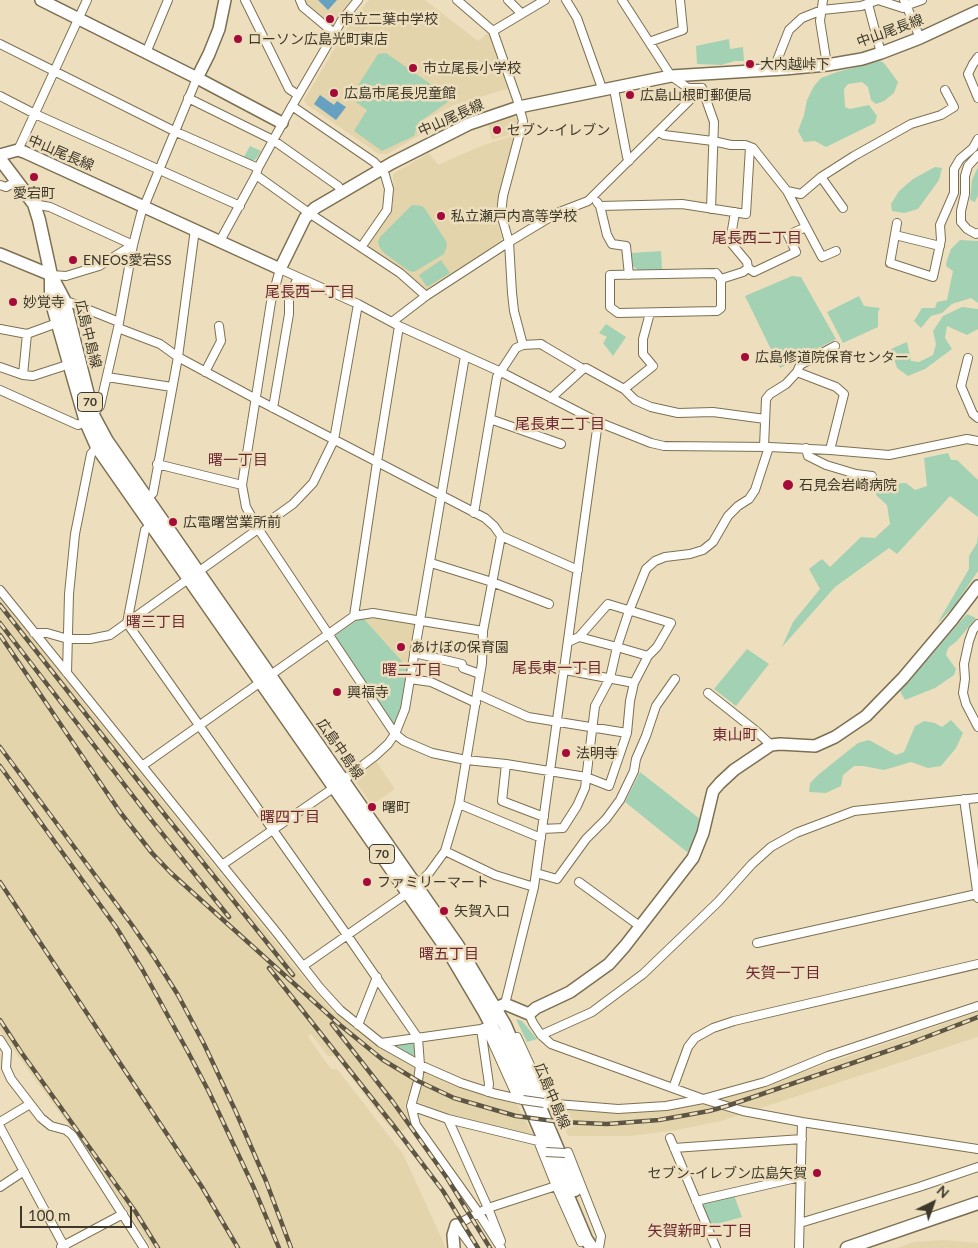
<!DOCTYPE html>
<html>
<head>
<meta charset="utf-8">
<style>
	body { margin:0 }
	#map { position:relative; width:978px; height:1248px; overflow:hidden; background:#eddfbd; font-family:Lato,sans-serif }
	canvas { display:block }
	.north { position:absolute; left:908px; top:1178px; width:50px; height:50px; -webkit-text-stroke:4px #eddfbd; paint-order:stroke; rotate:42deg; font-size:14px; font-weight:700; line-height:20px; text-align:center; color:#3e382b }
	.north::after { content:''; display:block; margin:auto; width:18px; height:22px; background:#3e382b; clip-path:polygon(50% 0,100% 100%,50% 72%,0 100%) }
	.scale { position:absolute; left:20px; top:1206px; width:112px; height:22px; box-sizing:border-box; border:2px solid #3e382b; border-top:0; padding-left:6px; font-size:15px; line-height:18px; white-space:nowrap; color:#3e382b; -webkit-text-stroke:4px #eddfbd; paint-order:stroke }
</style>
</head>
<body>
<div id="map">
<canvas width="978" height="1248"></canvas>
<div class="north">N</div>
<div class="scale">100 m</div>
</div>
<script>
const c = document.querySelector('canvas').getContext('2d');
c.lineJoin = 'round';
function fill(path, color) {
  c.fillStyle = color;
  c.fill(path, 'evenodd');
}
function shape(rows) {
  const path = new Path2D();
  for (const r of rows) {
    path.moveTo(r[0], r[1]);
    for (let i = 2; i < r.length; i += 2) path.lineTo(r[i], r[i + 1]);
  }
  return path;
}
function trace(path, color, width, dash) {
  c.strokeStyle = color;
  c.lineWidth = width;
  c.lineCap = dash ? 'butt' : 'round';
  c.setLineDash(dash || []);
  c.stroke(path);
}
function write(font, color, halo, rows, align = 'center') {
  c.font = font + ' Lato,"Noto Sans JP",sans-serif';
  c.lineWidth = 5;
  c.setLineDash([]);
  c.textBaseline = 'middle';
  c.strokeStyle = halo;
  c.fillStyle = color;
  for (const [text, x, y, turn = 0] of rows) {
    c.save();
    c.translate(x, y);
    c.rotate((+turn || 0) * Math.PI / 180);
    c.textAlign = isNaN(turn) ? turn : align;
    if (halo) c.strokeText(text, 0, 0);
    c.fillText(text, 0, 0);
    c.restore();
  }
}
fill(shape([
	[305,0,351,0,332,27,307,5],
	[369,0,425,0,478,41,488,33,492,38,510,88,454,105,424,120,420,126,420,135,387,154,379,154,306,104,304,100,351,21],
	[514,116,518,120,515,133,492,140,488,124],
	[516,135,495,211,496,220,502,238,500,241,430,289,425,289,370,249,369,244,393,205,393,174,429,153,438,165,481,146],
	[0,598,307,982,333,1012,374,1043,416,1067,488,1097,517,1104,532,1134,496,1129,453,1116,407,1098,405,1107,414,1124,397,1134,386,1123,335,1056,328,1056,311,1034,308,1037,331,1069,337,1069,403,1154,446,1248,152,1248,94,1160,0,1031],
	[379,618,415,624,417,626,409,669,364,619],
	[375,760,395,789,372,805,352,776],
	[978,1012,978,1037,721,1121,677,1130,631,1136,568,1136,557,1109,617,1113,692,1106,765,1085],
	[944,1240,978,1243,978,1248,897,1248,914,1242]
]), '#e4d4ab');
fill(shape([
	[729,39,730,49,743,47,744,61,735,61,721,65,697,64,696,46],
	[386,53,452,99,418,123,414,136,382,151,354,131,367,110,350,98,378,54],
	[880,61,884,63,898,82,894,93,884,101,876,104,871,100,868,87,862,82,848,84,844,89,845,107,850,109,869,105,877,116,875,123,826,147,815,141,804,142,798,131,804,115,807,100,814,86,821,78,837,72],
	[250,146,261,151,256,159,252,161,244,157],
	[935,167,942,168,939,180,918,209,904,213,892,211,891,204,899,191,913,179],
	[978,167,978,195,975,202,970,200,972,180],
	[412,205,422,206,425,209,446,241,447,245,444,254,414,272,409,271,384,253,380,248,378,242,380,237],
	[960,240,978,241,978,303,971,298,952,304,942,313,931,316,921,328,914,321,922,308,935,308,937,302,947,300,953,271,946,266,947,260,951,249],
	[661,251,662,269,638,270,633,266,631,253],
	[441,260,450,273,427,287,419,275],
	[792,276,801,277,836,339,780,368,745,296],
	[859,296,864,306,880,308,878,312,878,327,843,343,827,312],
	[962,307,978,309,978,329,967,335,947,326,945,338,952,349,925,369,908,376,897,368,891,349,907,342,911,361,919,362,933,355,936,344,933,331,943,316],
	[606,324,626,337,613,356,603,343,607,337,599,333],
	[948,453,951,460,957,460,978,480,978,517,950,496,897,554,889,548,835,587,782,647,793,622,820,589,809,569,822,559,830,567,861,537,875,538,890,524,887,505,876,495,878,485,906,483,915,490,927,486,924,458],
	[978,535,978,571,955,605,937,624,969,569,969,556,977,543],
	[967,614,976,618,957,641,948,648,946,655,956,669,954,675,935,688,905,700,900,691],
	[364,619,409,669,402,710,396,725,393,725,335,640,336,635,357,620],
	[747,649,769,664,736,706,714,689],
	[951,720,963,733,956,748,941,766,928,768,911,762,884,770,863,766,854,766,843,775,841,786,826,793,809,792,810,783,819,774,858,743,869,740,896,755,904,752,915,726,924,721,935,723,942,727],
	[640,772,700,819,696,838,687,852,625,802],
	[516,1019,522,1021,537,1039,527,1042],
	[411,1042,414,1045,414,1056,412,1057,396,1047,397,1044],
	[734,1195,742,1217,710,1226,701,1202]
]), '#a3d1b3');
fill(shape([
	[318,0,337,0,328,10],
	[320,95,334,105,337,101,346,107,336,120,314,104]
]), '#67a1c1');
const street = shape([
	[245,0,289,89,298,95],
	[300,0,303,7,334,33],
	[358,0,342,20,292,106,258,168,256,175,309,213,400,273,426,296],
	[457,0,493,31,517,99,523,121,503,196,501,214,509,242,512,293,514,311,523,345],
	[508,0,522,14],
	[566,0,577,18,603,91],
	[622,0,671,76,688,88,702,88,714,122,711,209],
	[823,0,820,21,827,65],
	[878,0,903,8,905,6,922,0],
	[904,0,920,38],
	[868,4,881,53],
	[493,31,545,0],
	[649,42,683,30,680,0],
	[0,44,174,131,258,168],
	[146,53,168,0],
	[978,57,973,64,968,74,978,98],
	[776,70,776,63,789,30,802,18,822,10,861,6,878,0],
	[614,89,627,157,629,161],
	[0,96,35,114,240,206],
	[188,98,273,140,338,186,342,192],
	[292,106,374,162,381,169,385,175,389,189,387,210,362,246],
	[659,132,664,135,713,141,731,145,745,145,753,148,787,191,801,194,821,177,854,156,911,124,941,115,954,107,945,90],
	[18,150,87,0],
	[978,155,968,166,965,176,965,194,961,211,961,222,967,229,976,234,978,233],
	[821,177,843,208],
	[0,185,6,187,17,181],
	[787,191,822,257,836,251],
	[597,202,600,206,607,235,612,244,626,246,629,275],
	[34,204,50,207,133,245],
	[600,206,682,204,746,214,750,147],
	[897,223,890,263,933,277,941,240,940,225,954,193,954,169,960,159,973,148,978,139],
	[895,235,940,246],
	[220,241,256,175],
	[748,268,754,272,796,252,788,235,806,227],
	[716,273,721,279,721,308,717,311,618,313,610,307,610,275,716,273],
	[51,275,66,276,99,266,133,245],
	[721,279,743,272,748,268,747,262,732,244,731,236,735,212],
	[64,300,119,322],
	[392,322,426,296,509,242,557,213,588,201,702,88],
	[118,328,160,344,178,357,256,399,485,518,494,526,501,536,578,570],
	[0,329,27,334,57,323],
	[968,358,961,386,973,414,978,418],
	[0,367,23,375,33,376,70,364],
	[205,372,221,341,219,326],
	[797,372,836,387,844,394,830,450],
	[23,375,27,334],
	[107,377,172,387],
	[624,389,653,366,643,354,643,339,650,313],
	[0,390,78,425,86,422,100,406,118,328,133,245,141,214,197,78],
	[551,398,583,369],
	[273,408,289,314,289,298,298,277],
	[490,419,561,444],
	[764,447,766,399,770,394,786,384,797,372,800,365,835,346],
	[806,448,808,456,826,465,856,474,872,476],
	[157,464,242,485],
	[147,499,153,493,178,357,195,229],
	[474,513,497,377,516,348,523,345,541,344,544,346,583,369,586,368,624,389,635,400,651,407,678,413,713,412,765,419],
	[151,525,145,530,127,623,347,935,418,1038,420,1065,418,1081,411,1106,416,1125,478,1212,501,1248],
	[431,563,492,582,549,604],
	[0,590,277,933,320,988,340,1010,381,1043,420,1065,461,1083,492,1093,523,1100],
	[354,616,377,462,399,326],
	[978,624,973,630,969,641,964,664,965,679,963,693,966,704,978,727],
	[34,633,47,633,68,639,90,639,110,635,293,504,313,483,334,440,358,304],
	[579,637,617,647,648,656],
	[568,642,579,637,608,604,671,623,657,647,648,656,634,683,630,701,627,733,609,786,586,777,506,764,466,760,432,753,404,741,395,734,259,530,246,507,242,485,271,302,280,269,358,304,399,326,501,372,598,422,651,443,664,446,769,447,830,450,889,455,967,439,978,441],
	[414,653,462,664,463,668,480,674],
	[565,670,634,683],
	[67,673,69,594,75,534,91,454,99,445],
	[410,679,431,682,476,703],
	[708,693,756,731,771,745],
	[477,694,528,717,627,733],
	[506,764,502,801,544,817],
	[142,766,354,616,373,613,483,631,483,634],
	[964,799,978,898],
	[459,804,541,838],
	[542,829,563,828,577,806,585,788,595,706,610,678,617,647,629,611,646,569,655,561,665,557,690,554,703,550,713,542,728,516,738,506,749,499,755,490,769,447],
	[445,851,495,875,534,887],
	[222,865,329,791,375,756,388,744,395,734,405,709,410,679,465,356],
	[536,873,557,879,586,839,606,819,620,800,634,771,636,759,646,736,656,706,675,679],
	[579,882,641,927],
	[757,943,977,894],
	[303,966,409,892,429,873,445,851,459,804,482,663,483,631,501,536],
	[505,1004,534,887,598,422],
	[529,1014,533,1023,541,1035,551,1044,703,1099,743,1111,802,1122,978,1149],
	[358,1025,377,977],
	[486,1028,518,1099],
	[481,1029,489,1084,488,1092],
	[541,1035,592,1012,643,974,718,902,752,864,771,847,796,833,854,811,978,798],
	[517,1037,548,1104],
	[0,1040,7,1051,6,1068,11,1079,41,1118,51,1126,66,1130,72,1135,144,1248],
	[381,1043,481,1029,491,1025],
	[673,1088,688,1047,695,1038,713,1028,734,1021,978,964],
	[544,1103,618,1109,666,1106,703,1099,765,1082,828,1056,978,1006],
	[411,1106,448,1119,538,1141,556,1186,581,1242],
	[448,1119,488,1208,501,1241],
	[0,1122,30,1104],
	[0,1127,65,1248],
	[670,1138,716,1248],
	[674,1148,802,1139],
	[565,1153,568,1152,601,1236,599,1248],
	[0,1187,24,1171],
	[696,1201,800,1177],
	[800,1223,919,1187,978,1167],
	[61,1247,123,1214],
	[473,1248,456,1225,488,1208,556,1186],
	[799,1248,802,1122]
]);
const secondary = shape([
	[41,0,197,78,282,123],
	[197,78,209,54,219,29,225,0],
	[0,155,18,150,24,152,280,269,305,218,315,208,392,163,469,124,519,107,671,76,784,69,827,65,862,59,881,53,920,38,978,11],
	[0,254,51,275],
	[487,1012,505,1004,529,1014,536,1008,570,992,609,964,625,946,693,858,703,833,713,791,720,783,734,770,771,745,780,744,815,746,835,737,866,716,903,678,952,620,978,586],
	[454,1248,453,1235,456,1225]
]);
const primary = shape([
	[0,159,34,204,39,220,51,275,51,300,86,422,97,447,449,952,485,1013,515,1071,586,1239,592,1248],
	[52,277,64,300,93,415,107,441,458,946,505,1025,575,1190],
	[847,1248,978,1203]
]);
trace(street, '#7d7052', 10);
trace(secondary, '#7d7052', 14);
trace(primary, '#7d7052', 15);
trace(street, '#fff', 8);
trace(secondary, '#fff', 11);
trace(primary, '#fff', 12);
const rail = shape([
	[0,605,165,815,293,975],
	[0,623,153,822,229,917],
	[0,635,120,812,152,853,171,873,340,1025,383,1060,418,1081,454,1098,516,1116,561,1122,607,1124,659,1120,709,1111,727,1106,908,1044,978,1017],
	[0,747,132,925,154,957,178,995,204,1044,236,1112,266,1181,291,1248],
	[0,766,116,927,142,969,188,1052,209,1092,254,1188,279,1248],
	[0,882,202,1187,238,1248],
	[269,968,393,1125,443,1191,478,1248],
	[0,1020,21,1052,135,1211,158,1248],
	[332,1024,393,1102,447,1178,490,1248]
]);
trace(rail, '#5d5645', 4.5);
trace(rail, '#eddfbd', 2.5, [8]);
const streetBridge = shape([
	[523,1100,544,1103],
	[546,1152,565,1153]
]);
trace(streetBridge, '#7d7052', 10, []);
trace(streetBridge, '#fff', 8);
for (const [x, y, r, color] of [
	[330,19,5,"#a50b39"],
	[238,39,5,"#a50b39"],
	[750,64,5,"#a50b39"],
	[413,68,5,"#a50b39"],
	[334,93,5,"#a50b39"],
	[630,95,5,"#a50b39"],
	[497,130,5,"#a50b39"],
	[34,177,5,"#a50b39"],
	[441,216,5,"#a50b39"],
	[73,260,5,"#a50b39"],
	[13,302,5,"#a50b39"],
	[745,357,5,"#a50b39"],
	[788,485,6,"#a50b39"],
	[173,522,5,"#a50b39"],
	[401,647,5,"#a50b39"],
	[337,692,5,"#a50b39"],
	[566,753,5,"#a50b39"],
	[372,807,5,"#a50b39"],
	[367,882,5,"#a50b39"],
	[444,911,5,"#a50b39"],
	[817,1173,5,"#a50b39"]
]) {
  const dot = new Path2D();
  dot.arc(x, y, r, 0, 2 * Math.PI);
  c.fillStyle = color;
  c.fill(dot);
  trace(dot, '#eddfbd', 2);
}
for (const [x, y, w] of [
	[90,402,25],
	[382,854,25]
]) {
  const box = new Path2D();
  box.roundRect(x - w / 2, y - 9.5, w, 19, 4);
  c.fillStyle = '#eddfbd';
  c.fill(box);
  trace(box, '#3e382b', 1);
}
write('bold 12px', '#3e382b', null, [
	["70",90,402],
	["70",382,854]
]);
write('14px', '#3e382b', '#eddfbd', [
	["市立二葉中学校",340,19],
	["ローソン広島光町東店",248,39],
	["大内越峠下",760,64],
	["市立尾長小学校",423,68],
	["広島市尾長児童館",344,93],
	["広島山根町郵便局",640,95],
	["セブン-イレブン",507,130],
	["愛宕町",34,193,"center"],
	["私立瀬戸内高等学校",451,216],
	["ENEOS愛宕SS",83,260],
	["妙覚寺",23,302],
	["広島修道院保育センター",755,357],
	["石見会岩崎病院",799,485],
	["広電曙営業所前",183,522],
	["あけぼの保育園",411,647],
	["興福寺",347,692],
	["法明寺",576,753],
	["曙町",382,807],
	["ファミリーマート",377,882],
	["矢賀入口",454,911],
	["セブン-イレブン広島矢賀",807,1173,"right"]
], 'left');
write('14px', '#3e382b', '#eddfbd', [
	["中山尾長線",890,31,-20],
	["中山尾長線",451,118,-24],
	["中山尾長線",61,153,23],
	["広島中島線",88,334,76],
	["広島中島線",340,749,55],
	["広島中島線",552,1096,67]
]);
write('15px', '#6e2832', '#eddfbd', [
	["尾長西二丁目",757,238],
	["尾長西一丁目",310,292],
	["尾長東二丁目",560,424],
	["曙一丁目",238,460],
	["曙三丁目",156,622],
	["尾長東一丁目",557,668],
	["曙二丁目",412,670],
	["東山町",735,735],
	["曙四丁目",290,817],
	["曙五丁目",449,954],
	["矢賀一丁目",783,973],
	["矢賀新町二丁目",700,1231]
]);
</script>
</body>
</html>
